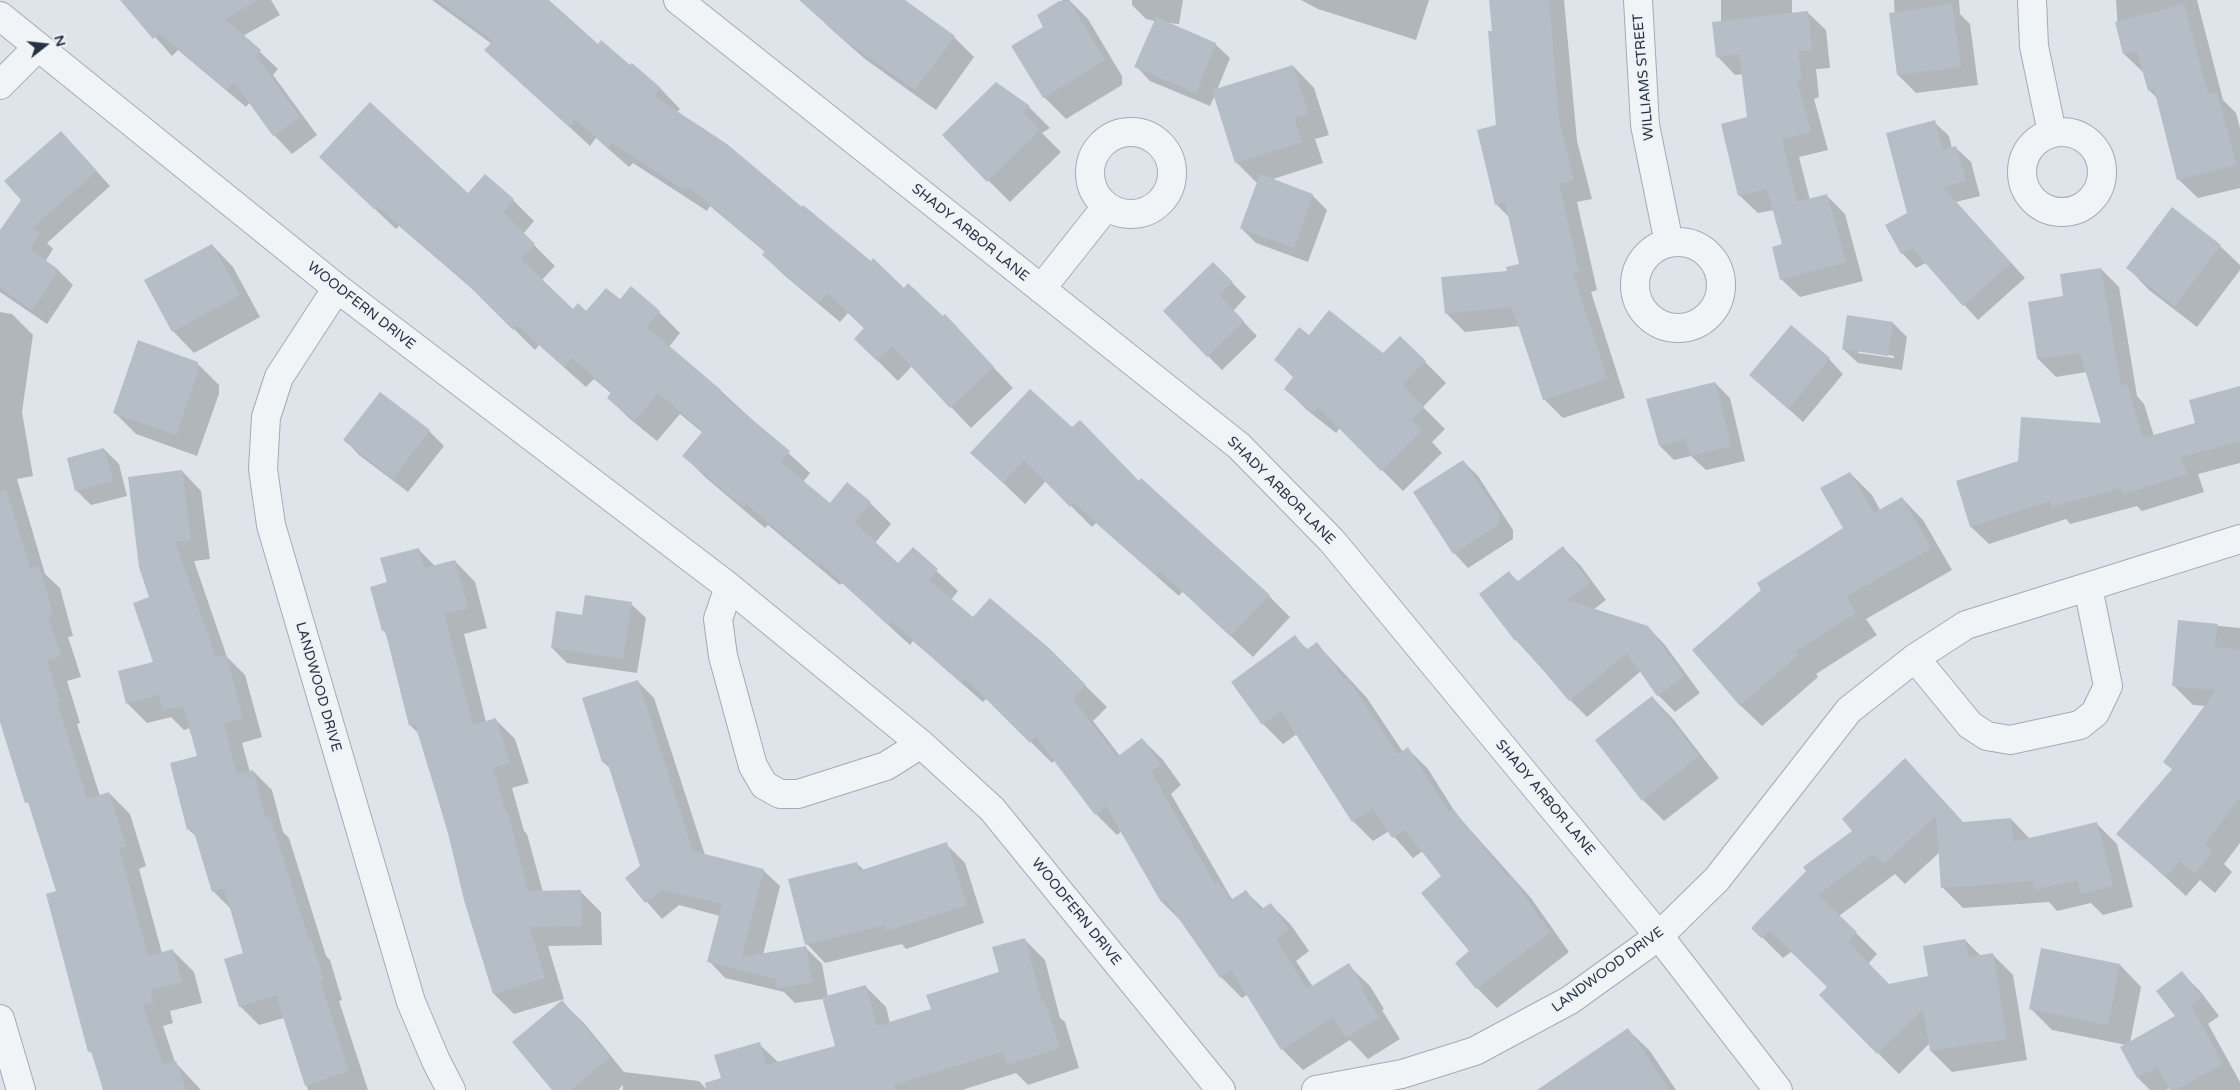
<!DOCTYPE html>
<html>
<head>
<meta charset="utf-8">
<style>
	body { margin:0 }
	#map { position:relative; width:2240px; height:1090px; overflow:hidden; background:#dee4e9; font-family:"Varela Round",sans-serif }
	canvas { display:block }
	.north { position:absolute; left:20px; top:20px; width:50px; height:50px; -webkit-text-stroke:4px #eef2f7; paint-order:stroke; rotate:74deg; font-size:14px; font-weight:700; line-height:20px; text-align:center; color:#263242 }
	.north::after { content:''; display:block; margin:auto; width:18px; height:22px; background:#263242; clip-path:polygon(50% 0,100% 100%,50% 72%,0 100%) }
</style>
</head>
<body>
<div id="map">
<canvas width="2240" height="1090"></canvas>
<div class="north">N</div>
</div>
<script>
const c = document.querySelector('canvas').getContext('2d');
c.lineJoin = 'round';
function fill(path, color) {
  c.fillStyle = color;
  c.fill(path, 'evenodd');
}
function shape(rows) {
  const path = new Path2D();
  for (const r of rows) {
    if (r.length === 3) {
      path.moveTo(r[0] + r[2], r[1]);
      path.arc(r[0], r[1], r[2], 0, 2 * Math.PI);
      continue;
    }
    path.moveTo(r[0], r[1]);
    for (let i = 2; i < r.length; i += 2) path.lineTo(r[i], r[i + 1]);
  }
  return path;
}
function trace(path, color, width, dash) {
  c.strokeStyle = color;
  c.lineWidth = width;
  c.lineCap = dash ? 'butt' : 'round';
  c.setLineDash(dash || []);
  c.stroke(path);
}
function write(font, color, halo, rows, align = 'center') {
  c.font = font + ' "Varela Round",sans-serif';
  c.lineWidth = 4;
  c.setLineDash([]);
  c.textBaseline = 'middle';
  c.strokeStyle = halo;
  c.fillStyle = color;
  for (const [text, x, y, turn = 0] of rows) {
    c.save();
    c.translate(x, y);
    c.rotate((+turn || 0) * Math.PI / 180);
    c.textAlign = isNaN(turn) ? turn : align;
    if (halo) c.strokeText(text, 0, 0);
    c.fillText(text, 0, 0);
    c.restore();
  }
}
fill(shape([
	[122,0,271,0,280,15,243,36,278,69,273,75,317,135,292,154,274,135,250,102,246,107,178,50,172,56],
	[432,0,547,0,598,46,660,88,680,109,677,112,904,290,943,318,945,316,1013,388,971,428,912,366,898,381,876,359,865,329,848,313,840,322,784,275,763,255,765,252,710,206,707,211,633,163,629,167,596,138,590,146,486,50,492,44],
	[820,0,906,0,904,1,954,37,974,57,936,110,865,59,832,30,812,10],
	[1063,0,1069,0,1088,19,1122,76,1122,85,1066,119,1044,97,1045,27,1038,15],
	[1132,0,1183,0,1179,24,1168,23,1215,44,1230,58,1217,90,1293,66,1314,88,1329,135,1315,139,1323,163,1270,180,1312,195,1327,210,1308,262,1256,243,1241,228,1258,184,1236,162,1215,95,1210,106,1150,81,1136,66,1155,21,1146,19,1132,5],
	[1301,0,1429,0,1416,40,1318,9],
	[1491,0,1564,0,1577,141,1592,199,1577,202,1597,290,1591,292,1625,398,1563,418,1544,399,1520,326,1465,332,1446,313,1520,265,1510,218,1496,204,1498,126],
	[1721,0,1792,0,1792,14,1807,12,1826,30,1830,68,1816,69,1819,97,1814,99,1828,150,1799,157,1810,200,1827,196,1845,214,1863,281,1800,297,1781,279,1784,245,1774,210,1758,213,1739,195,1748,118,1743,74,1735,75,1717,56,1721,22],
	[1894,0,1959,0,1960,14,1970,24,1978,85,1916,93,1898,75],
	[2116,0,2197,0,2223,100,2236,113,2240,128,2240,188,2198,198,2178,179,2158,99,2149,90,2144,73,2124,54,2118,30],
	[996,83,1029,107,1050,128,1042,133,1061,152,1010,202,943,135],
	[1934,122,1949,136,1952,149,1956,148,1971,162,1980,196,1956,202,2025,278,1978,320,1926,263,1916,268,1902,253],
	[75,147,110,186,47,243,53,249,45,262,59,271,73,285,47,324,0,292,0,233],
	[342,178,513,200,534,221,523,234,555,266,542,280,573,311,586,313,620,301,659,312,680,333,669,347,720,390,810,473,803,482,830,504,870,503,891,524,875,543,898,565,913,549,958,591,951,600,973,619,1048,649,1107,707,1093,721,1120,756,1142,739,1163,760,1181,785,1171,794,1230,896,1233,900,1245,891,1264,909,1270,904,1291,925,1309,951,1296,961,1313,987,1348,965,1370,986,1384,1009,1382,1010,1400,1039,1368,1059,1350,1040,1303,1070,1282,1049,1248,994,1242,998,1221,977,1184,924,1162,902,1122,831,1117,835,1096,814,1055,760,1052,763,987,698,983,702,913,641,910,645,842,583,840,585,768,525,765,528,705,477,684,456,703,433,680,414,657,441,630,419,608,398,612,394,594,379,586,387,539,345,535,350,484,299,399,226,396,229],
	[212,245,233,267,260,317,194,353,173,331],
	[2220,246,2240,265,2240,270,2197,327,2149,290,2128,268],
	[1213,263,1246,297,1233,311,1257,336,1222,370,1208,356],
	[2101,269,2119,287,2137,396,2144,404,2154,436,2197,423,2240,388,2240,463,2198,474,2204,492,2142,511,2137,506,2070,524,2066,519,1989,544,1971,527,2020,462,2103,425,2087,372,2056,377,2038,359,2065,298],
	[0,312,12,314,33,335,22,412,33,476,17,479,45,574,60,588,73,636,68,637,81,677,67,681,80,723,77,724,100,796,109,793,130,814,146,866,139,869,162,953,173,951,194,972,202,1003,170,1011,173,1023,163,1026,175,1062,201,1090,105,1090,94,1055,89,1051,57,892,31,806,27,802,0,714],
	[1893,323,1907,337,1902,370,1858,363,1843,349],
	[1858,350,1894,356,1894,358,1858,353],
	[1309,337,1383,355,1400,337,1446,383,1423,407,1445,429,1432,442,1442,453,1403,491,1340,428,1336,433,1307,410,1286,389,1294,378,1276,360],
	[1829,359,1843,374,1803,422,1751,375],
	[197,363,219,385,219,394,197,456,136,434,114,412],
	[1715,383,1730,398,1745,461,1706,470,1691,456,1674,460,1660,446],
	[381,393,429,431,444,446,408,492,359,455,345,440],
	[1072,429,1269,596,1290,617,1253,657,1183,591,1179,596,1096,523,1092,527,1046,481,1025,504,972,453],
	[104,449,119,464,127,496,91,505,76,490],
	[1463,461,1478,476,1513,530,1513,539,1468,568,1454,553],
	[182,471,201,491,210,559,194,561,227,657,245,675,262,737,242,743,250,772,253,771,272,790,283,832,289,838,326,956,330,960,342,1000,339,1001,368,1090,308,1090,284,1018,259,1025,240,1006,245,954,231,909,213,891,197,837,189,830,198,757,190,728,184,730,171,717,147,723,128,704,119,672,155,662,150,598],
	[1850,473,1872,495,1880,510,1902,498,1923,520,1952,570,1866,619,1877,635,1816,674,1818,677,1762,726,1740,705,1844,529],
	[1563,548,1580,565,1606,600,1593,610,1648,627,1665,645,1700,693,1675,712,1658,695,1641,671,1587,717,1570,700,1516,640,1508,572,1519,582],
	[418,549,436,567,455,561,475,582,487,628,464,634,486,722,495,719,515,739,529,783,512,788,524,831,527,834,543,892,581,892,601,912,602,945,548,946,564,999,514,1014,494,994,420,735,410,725,387,635,383,630,388,583],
	[631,604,646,618,637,673,567,663,552,648,583,617],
	[2180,622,2240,628,2240,843,2224,864,2232,872,2215,893,2200,880,2186,896,2118,834,2173,770,2164,762,2206,706,2193,705,2173,685],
	[1295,637,1308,650,1317,644,1367,698,1403,752,1408,749,1428,769,1457,815,1531,898,1569,952,1497,1008,1477,988,1471,952,1443,876,1423,851,1413,858,1389,831,1373,841,1353,821,1297,734,1283,744,1263,724],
	[638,682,654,698,705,855,763,870,780,886,763,955,806,948,822,964,828,997,866,987,886,1007,890,1023,932,1010,1001,973,1025,940,1045,960,1060,1018,1065,1022,1079,1068,1028,1085,1016,1073,962,1090,725,1090,759,1044,779,1063,836,1047,823,999,795,1003,784,992,725,978,709,961,720,916,679,905,662,919,626,878,641,867,611,769,603,762],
	[1652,697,1673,719,1719,778,1664,821,1643,800],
	[1905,760,1964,823,2011,819,2030,839,2096,823,2117,844,2133,907,2103,915,2091,903,2057,911,2049,902,1963,908,1942,887,1940,852,1905,884,1895,874,1839,916,1877,954,1868,964,1889,985,1930,977,1965,940,1981,956,1992,954,2013,975,2027,1060,1952,1072,1931,1051,1930,1043,1899,1074,1878,1053,1829,987,1791,952,1783,958,1762,937,1854,831],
	[946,844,965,863,984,923,906,949,902,944,825,963,807,944,856,863,864,870],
	[2120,965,2141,987,2130,1043,2177,1017,2182,973,2200,991,2219,1016,2208,1024,2240,1082,2240,1090,2172,1090,2170,1088,2166,1090,2150,1090,2138,1078,2126,1045,2052,1030,2030,1008],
	[562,1002,584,1023,624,1072,699,1081,707,1090,623,1090,623,1085,618,1090,553,1090],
	[1628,1030,1650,1051,1676,1090,1545,1090]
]), '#0003');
fill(shape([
	[120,0,257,0,225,19,261,50,256,56,300,117,273,136,234,82,227,90,159,33,153,39],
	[437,0,549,0,598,44,601,40,630,65,632,63,661,88,654,96,727,144,802,207,803,205,871,261,873,258,904,288,908,283,943,316,945,314,994,367,950,408,892,346,877,361,854,339,864,328,827,293,819,303,762,255,765,251,689,187,686,191,612,143,608,148,575,119,569,127,484,50,493,41],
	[799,0,905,0,955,36,915,90,843,39],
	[1489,0,1549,0,1559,121,1574,180,1559,184,1579,272,1573,273,1607,379,1543,400,1512,307,1445,314,1441,277,1507,271,1506,267,1519,264,1505,202,1495,205,1477,130,1496,125,1488,31,1492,31],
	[1059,1,1069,1,1105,60,1043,98,1011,46,1043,27,1037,15],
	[1952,4,1961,67,1897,75,1889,13],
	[2184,4,2208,94,2217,92,2236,165,2177,180,2154,89,2148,91,2137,51,2123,54,2115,22],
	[1808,11,1812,50,1798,51,1802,79,1797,81,1811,132,1782,139,1797,202,1827,194,1846,262,1780,280,1772,247,1782,244,1767,189,1738,196,1721,124,1747,117,1739,54,1716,57,1712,22],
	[1156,17,1216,43,1196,93,1134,67],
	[1293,65,1308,114,1294,118,1302,142,1235,163,1212,90],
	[996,82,1030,106,1022,111,1040,130,987,182,942,135],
	[370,102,468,193,485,174,514,199,503,212,535,244,521,259,573,309,578,303,586,311,606,288,620,299,631,286,660,311,647,327,721,390,719,392,790,451,781,462,830,503,847,482,871,502,854,522,898,563,913,547,938,569,929,580,973,617,990,598,1049,648,1086,685,1073,699,1117,757,1142,738,1161,764,1151,772,1215,884,1218,882,1231,900,1246,890,1260,910,1271,903,1289,930,1276,939,1307,989,1349,963,1364,988,1361,989,1379,1017,1346,1038,1333,1017,1281,1050,1231,970,1220,978,1166,900,1161,902,1106,806,1095,815,1036,737,1030,743,965,678,961,682,891,621,888,625,820,562,819,565,746,504,744,507,682,456,703,431,658,393,635,421,607,398,611,392,572,358,564,367,517,325,513,330,461,278,377,206,374,209,319,157],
	[1935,120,1943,150,1956,146,1966,181,1943,187,2011,263,1963,306,1912,248,1901,254,1885,225,1907,213,1886,133],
	[61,131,97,171,32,228,40,233,30,249,59,270,32,310,0,288,0,230,21,200,4,181],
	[1260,174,1313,194,1294,248,1240,228],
	[2172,207,2221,245,2175,306,2126,268],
	[212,244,240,295,172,332,144,280],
	[1213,262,1233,282,1219,295,1244,321,1207,357,1163,311],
	[2101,268,2121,386,2127,384,2143,438,2195,423,2189,400,2240,386,2240,441,2181,457,2187,474,2123,494,2121,488,2051,507,2050,501,1970,527,1956,481,2018,461,2021,417,2101,423,2080,353,2037,359,2028,302,2063,296,2060,274],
	[1329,310,1383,353,1400,336,1426,361,1402,384,1424,407,1411,420,1422,430,1381,471,1318,407,1313,413,1284,389,1294,376,1274,360,1299,327,1309,335],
	[1847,315,1893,322,1888,356,1842,349],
	[1791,325,1830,358,1788,409,1749,375],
	[138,340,198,362,198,372,176,435,113,413],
	[1715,382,1731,446,1690,456,1686,439,1659,446,1646,399],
	[1030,389,1072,427,1080,420,1139,481,1141,478,1270,595,1230,636,1160,571,1156,575,1074,503,1070,507,1024,460,1003,483,970,453],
	[380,392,430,430,393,479,343,440],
	[104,448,113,481,75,491,67,458],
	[1463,460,1499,514,1499,524,1453,554,1413,492],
	[182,470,191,540,175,542,216,657,226,654,243,718,224,724,237,774,253,770,266,818,270,817,309,940,311,939,324,980,320,981,349,1071,305,1086,276,995,239,1007,224,959,243,953,224,888,212,892,193,829,187,830,170,763,197,756,183,706,163,711,159,695,126,704,118,671,153,662,133,603,149,597,139,567,128,477],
	[1850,472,1874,513,1902,497,1931,548,1846,597,1856,613,1795,652,1798,655,1740,706,1692,650,1761,590,1757,583,1843,528,1820,488],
	[6,490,30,568,39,566,53,615,48,616,61,656,47,661,60,702,57,703,87,799,109,792,126,846,119,848,148,956,173,949,182,982,150,990,153,1002,143,1005,163,1065,176,1061,186,1090,103,1090,91,1051,88,1052,46,894,56,891,28,802,25,803,0,722,0,491],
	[1563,546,1590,583,1567,600,1648,626,1684,676,1657,696,1627,653,1569,701,1517,639,1515,641,1479,594,1509,571,1517,582],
	[419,548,424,568,455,560,468,608,444,614,473,725,496,718,510,763,493,768,506,813,508,813,528,891,581,890,582,926,529,927,545,978,493,994,464,900,447,829,415,724,409,726,385,630,382,631,370,587,387,582,380,558],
	[585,595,632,602,623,659,551,648,556,611,582,615],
	[2178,620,2218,624,2215,647,2240,650,2240,797,2205,844,2213,851,2195,874,2180,861,2166,877,2116,834,2172,769,2163,762,2216,690,2172,686],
	[1295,635,1306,650,1317,642,1344,679,1347,677,1398,754,1408,747,1449,812,1453,809,1509,878,1511,876,1550,932,1476,989,1455,963,1469,951,1421,893,1441,876,1405,830,1392,838,1373,809,1352,822,1281,711,1262,725,1231,682],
	[638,680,693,851,764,869,742,957,806,946,812,982,777,988,776,979,707,962,722,904,662,890,645,903,625,878,640,866,607,761,602,762,582,698],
	[1652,696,1699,756,1642,801,1595,740],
	[1905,758,1963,822,2011,818,2013,842,2097,822,2113,886,2081,894,2077,880,2035,890,2033,881,1941,888,1936,816,1883,864,1873,854,1818,895,1857,932,1848,942,1889,984,1928,976,1923,946,1965,939,1968,957,1993,953,2007,1039,1930,1051,1923,1009,1877,1054,1819,995,1827,987,1770,931,1761,938,1751,928,1806,871,1803,867,1852,831,1842,819],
	[947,842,967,905,887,931,885,925,805,945,788,879,857,862,859,871],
	[1025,938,1042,1002,1045,1001,1060,1048,1007,1065,1002,1052,894,1085,895,1090,706,1090,705,1083,721,1078,714,1055,760,1042,766,1065,835,1046,822,997,866,985,877,1026,931,1009,926,995,999,972,992,947],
	[2041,948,2120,964,2108,1025,2029,1009],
	[2182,971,2202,997,2183,1012,2192,1007,2223,1064,2176,1090,2170,1090,2157,1067,2137,1078,2120,1047,2175,1016,2156,991],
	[562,1000,610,1057,571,1090,552,1090,512,1042],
	[1628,1028,1670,1090,1537,1090]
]), '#b5bdc7');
const street = shape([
	[678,0,1239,446,1332,541,1659,936,1778,1090],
	[1638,0,1645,125,1669,243],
	[2032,0,2034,46,2052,133],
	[0,16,337,288,729,587,921,744,992,809,1221,1090],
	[0,85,38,47],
	[1131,173,41],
	[2062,172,40],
	[1678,285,43],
	[337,288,279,377,266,417,263,469,271,525,411,1002,436,1061,451,1090],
	[1041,289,1106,207],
	[729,587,718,619,723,656,753,766,764,785,780,794,798,794,886,766,921,744],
	[1915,658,1970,725,1987,736,2010,740,2080,725,2095,713,2108,686,2088,587],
	[0,1019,21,1090],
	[1316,1090,1402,1074,1475,1051,1570,1000,1659,936,1717,879,1849,710,1915,658,1966,625,2240,539]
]);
trace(street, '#a3abb4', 30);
trace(street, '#f1f4f7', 28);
write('14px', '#263242', '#eef2f7', [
	["WILLIAMS STREET",1644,77,-95],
	["SHADY ARBOR LANE",970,233,39],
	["WOODFERN DRIVE",361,306,38],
	["SHADY ARBOR LANE",1281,491,45],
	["LANDWOOD DRIVE",318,687,74],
	["SHADY ARBOR LANE",1545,798,50],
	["WOODFERN DRIVE",1076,912,51],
	["LANDWOOD DRIVE",1608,970,-36]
]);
</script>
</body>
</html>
